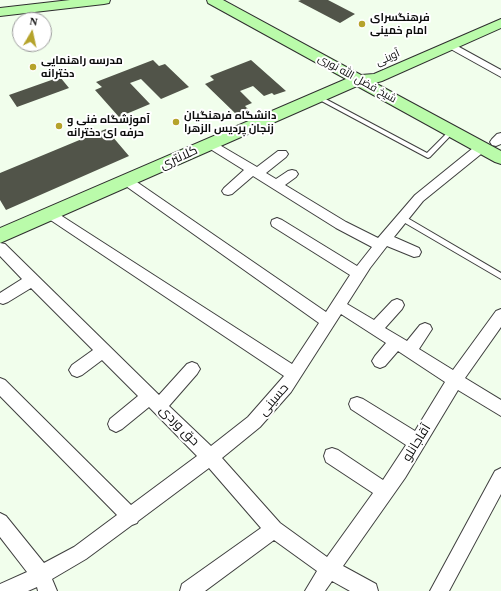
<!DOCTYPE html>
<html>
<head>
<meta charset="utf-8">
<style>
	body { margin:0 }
	#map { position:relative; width:501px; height:591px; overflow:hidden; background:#f1feec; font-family:"Times New Roman",serif }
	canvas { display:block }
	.north { position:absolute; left:12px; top:12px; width:40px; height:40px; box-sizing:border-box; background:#fff; border:1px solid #9e9e9e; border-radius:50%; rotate:9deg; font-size:11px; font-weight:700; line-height:16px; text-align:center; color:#0c0c0c }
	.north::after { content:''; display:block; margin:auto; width:14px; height:18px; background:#b5a32b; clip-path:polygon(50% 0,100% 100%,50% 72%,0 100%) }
</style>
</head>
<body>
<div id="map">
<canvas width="501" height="591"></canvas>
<div class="north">N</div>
</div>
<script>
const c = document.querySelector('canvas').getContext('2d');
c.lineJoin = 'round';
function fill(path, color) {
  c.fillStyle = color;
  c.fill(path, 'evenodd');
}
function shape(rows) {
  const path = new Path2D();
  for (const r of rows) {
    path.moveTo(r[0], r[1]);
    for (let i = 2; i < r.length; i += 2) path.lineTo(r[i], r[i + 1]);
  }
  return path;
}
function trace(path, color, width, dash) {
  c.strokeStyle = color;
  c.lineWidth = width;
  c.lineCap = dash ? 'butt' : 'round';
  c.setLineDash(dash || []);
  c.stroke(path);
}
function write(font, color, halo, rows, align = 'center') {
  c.font = font + ' "Times New Roman",Cairo,serif';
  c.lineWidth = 4;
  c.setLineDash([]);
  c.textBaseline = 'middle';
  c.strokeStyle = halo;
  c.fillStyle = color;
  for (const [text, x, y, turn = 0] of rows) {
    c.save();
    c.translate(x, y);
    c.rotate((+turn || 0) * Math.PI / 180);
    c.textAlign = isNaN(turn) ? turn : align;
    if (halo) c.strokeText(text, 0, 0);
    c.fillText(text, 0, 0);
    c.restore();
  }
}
fill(shape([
	[301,0,328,0,355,14,340,23,298,1],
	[153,60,159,66,165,64,189,87,161,99,141,79,130,83,150,104,119,117,95,90,102,87,96,82],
	[251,60,286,91,274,95,272,93,264,96,253,86,240,91,252,103,245,106,248,109,236,114,205,84,214,80,210,76],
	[60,77,69,88,17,107,9,95],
	[106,129,129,156,6,210,0,200,0,173]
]), '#515449');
const lane = shape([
	[318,95,427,153,450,130,454,130,455,131,430,157,428,158,316,98,316,96,318,95],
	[400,216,404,216,501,273,501,279,400,220,399,218,400,216]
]);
const street = shape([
	[450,42,501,70,501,77,447,47,445,45,450,42],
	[501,133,501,144,496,146,492,145,490,142,492,139,497,134,501,133],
	[211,140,257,167,278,151,286,151,288,154,286,157,266,173,276,179,288,171,292,170,296,171,298,174,296,177,285,185,346,222,378,238,415,195,478,144,486,144,488,147,486,150,423,201,394,237,419,248,421,252,419,256,414,257,387,246,370,268,347,304,374,320,392,301,397,299,402,301,404,305,402,309,385,328,407,341,420,325,425,323,430,325,432,329,419,349,453,370,496,311,501,309,501,327,465,378,501,400,501,416,458,390,405,478,343,566,376,584,378,591,350,591,332,581,325,591,305,591,317,571,274,540,205,591,180,591,182,584,261,528,209,468,138,521,137,523,132,525,86,559,52,579,57,591,38,591,37,587,28,591,0,591,0,584,27,572,0,537,0,513,6,516,44,563,74,547,117,515,0,396,0,378,5,380,131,505,197,456,149,407,122,429,116,432,110,429,108,424,110,419,138,396,102,360,82,375,77,377,72,375,69,370,72,365,93,350,31,288,8,302,3,304,0,303,0,293,22,279,0,256,0,243,5,244,159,395,187,364,192,362,197,364,200,369,197,374,169,406,211,446,248,417,284,376,46,217,44,214,46,211,50,209,54,211,292,364,319,323,123,184,121,181,123,178,127,177,131,178,326,312,350,275,272,226,271,223,272,220,277,218,282,220,357,266,372,247,336,228,253,176,232,194,228,195,224,194,222,191,224,188,244,170,207,147,205,144,207,141,211,140],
	[341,314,386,343,375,356,372,361,375,366,380,368,385,366,398,351,445,382,415,431,363,399,357,397,351,399,349,404,351,409,406,445,383,480,338,450,332,448,326,450,324,456,326,462,373,493,327,557,280,523,222,458,260,427,291,392,341,314],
	[501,468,501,494,449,591,430,591,495,471,501,468]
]);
const secondary = shape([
	[70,0,110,0,109,3,104,4,0,16,0,8,70,0],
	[207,0,223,0,361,75,374,74,501,19,501,28,382,81,375,83,501,151,501,164,495,162,357,86,0,243,0,228,346,79,208,3,207,0]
]);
trace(lane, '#3f3f3f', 2);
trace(street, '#3f3f3f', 2);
trace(secondary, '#2e2e2e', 2);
fill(lane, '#fff');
fill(street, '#fff');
fill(secondary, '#bafbaa');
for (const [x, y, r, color] of [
	[362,24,4,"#b5a32b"],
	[33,67,4,"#b5a32b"],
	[176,122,4,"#b5a32b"],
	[59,126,4,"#b5a32b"]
]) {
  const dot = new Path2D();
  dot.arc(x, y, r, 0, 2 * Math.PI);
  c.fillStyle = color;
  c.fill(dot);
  trace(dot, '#fff', 1.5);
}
write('bold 11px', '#0c0c0c', '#fff', [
	["فرهنگسرای",370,18],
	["امام خمینی",370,31],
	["مدرسه راهنمایی",41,61],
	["دخترانه",41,74],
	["دانشگاه فرهنگیان",184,116],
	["زنجان پردیس الزهرا",184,129],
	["آموزشگاه فنی و",67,120],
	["حرفه ای دخترانه",67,133]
], 'left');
write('11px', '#0c0c0c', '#fff', [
	["آوینی",388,58,-24],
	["شیخ فضل الله نوری",357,79,29]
]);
write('13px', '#0c0c0c', '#fff', [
	["کلانتری",179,158,-24],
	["حسینی",274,400,-49],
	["حق وردی",179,426,45],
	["آقاجانلو",417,443,-58]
]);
</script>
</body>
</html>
